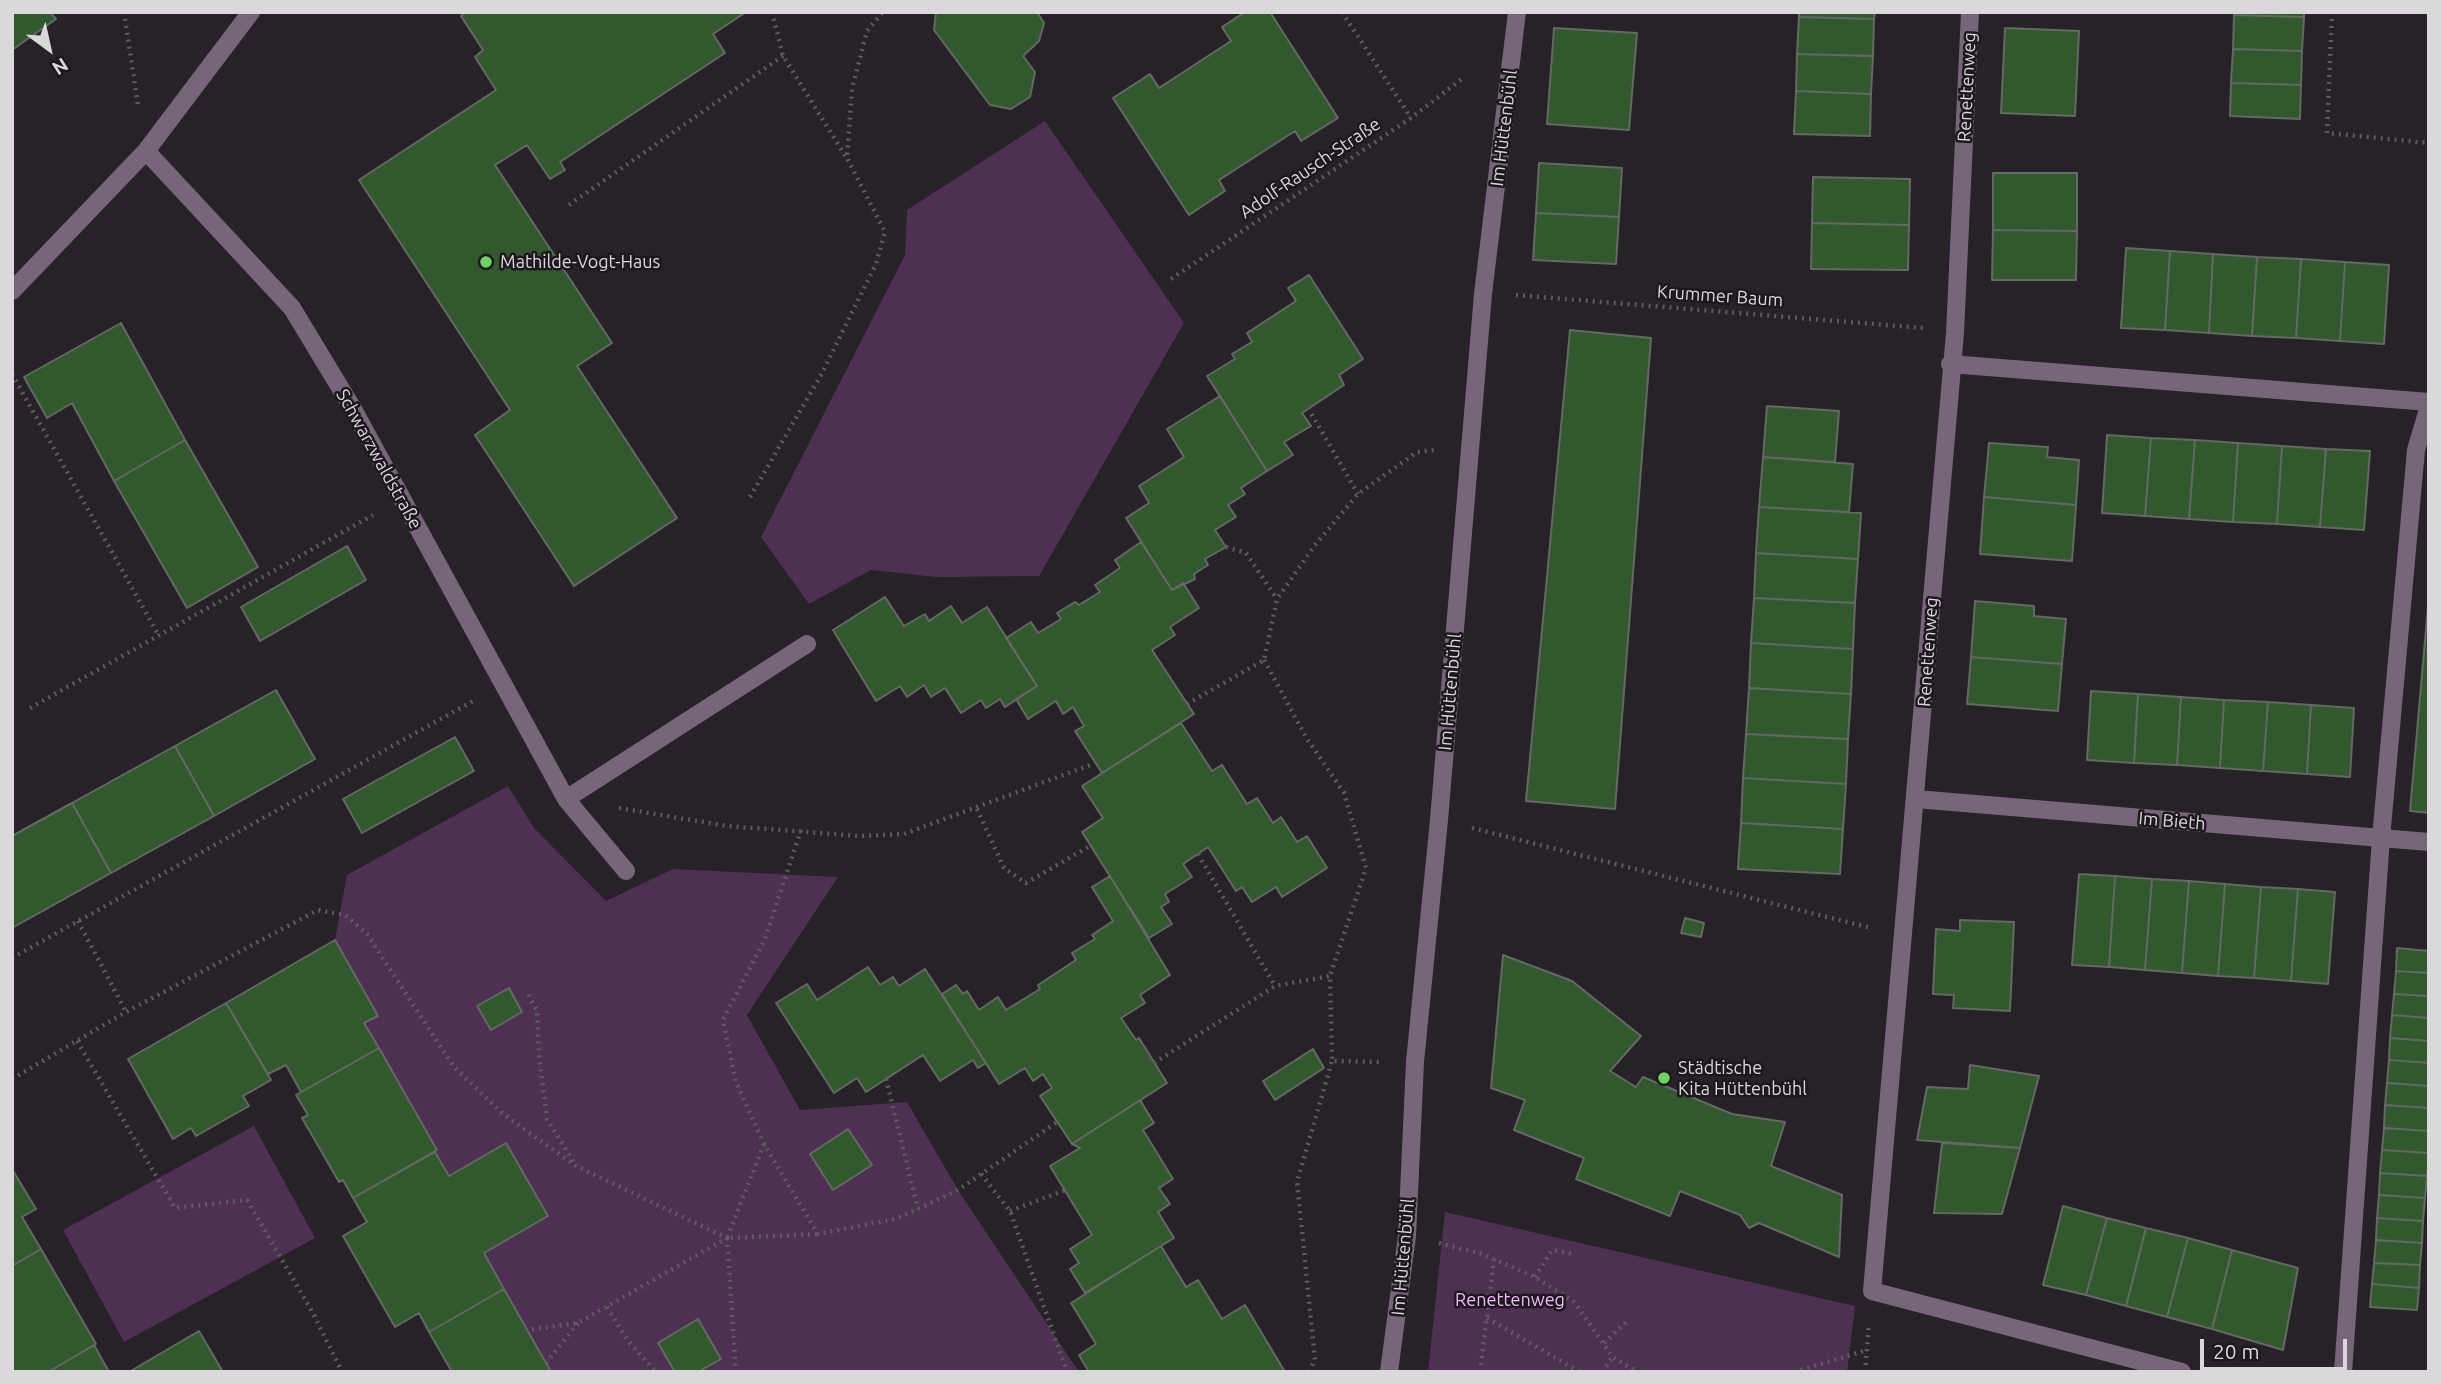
<!DOCTYPE html>
<html>
<head>
<meta charset="utf-8">
<style>
	body { margin:0 }
	#map { position:relative; width:2441px; height:1384px; overflow:hidden; background:#262227; font-family:Ubuntu,sans-serif }
	canvas { display:block }
	.frame { position:absolute; inset:0; border:14px solid #dbd8db; pointer-events:none }
	.north { position:absolute; left:14px; top:14px; width:70px; height:70px; -webkit-text-stroke:5px #1d181d; paint-order:stroke; rotate:147deg; font-size:19px; font-weight:700; line-height:28px; text-align:center; color:#dbd8db }
	.north::after { content:''; display:block; margin:auto; width:24px; height:32px; background:#dbd8db; clip-path:polygon(50% 0,100% 100%,50% 72%,0 100%) }
	.scale { position:absolute; left:2200px; top:1339px; width:147px; height:32px; box-sizing:border-box; border:4px solid #dbd8db; border-top:0; padding-left:9px; font-size:21px; line-height:24px; white-space:nowrap; color:#dbd8db; -webkit-text-stroke:5px #1d181d; paint-order:stroke }
</style>
</head>
<body>
<div id="map">
<canvas width="2441" height="1384"></canvas>
<div class="frame"></div>
<div class="north">N</div>
<div class="scale">20 m</div>
</div>
<script>
const c = document.querySelector('canvas').getContext('2d');
c.lineJoin = 'round';
function fill(path, color) {
  c.fillStyle = color;
  c.fill(path, 'evenodd');
}
function shape(rows) {
  const path = new Path2D();
  for (const r of rows) {
    path.moveTo(r[0], r[1]);
    for (let i = 2; i < r.length; i += 2) path.lineTo(r[i], r[i + 1]);
  }
  return path;
}
function trace(path, color, width, dash) {
  c.strokeStyle = color;
  c.lineWidth = width;
  c.lineCap = dash ? 'butt' : 'round';
  c.setLineDash(dash || []);
  c.stroke(path);
}
function write(font, color, halo, rows, align = 'center') {
  c.font = font + ' Ubuntu,sans-serif';
  c.lineWidth = 5;
  c.setLineDash([]);
  c.textBaseline = 'middle';
  c.strokeStyle = halo;
  c.fillStyle = color;
  for (const [text, x, y, turn = 0] of rows) {
    c.save();
    c.translate(x, y);
    c.rotate((+turn || 0) * Math.PI / 180);
    c.textAlign = isNaN(turn) ? turn : align;
    if (halo) c.strokeText(text, 0, 0);
    c.fillText(text, 0, 0);
    c.restore();
  }
}
fill(shape([
	[1045,121,1184,323,1039,576,936,577,871,570,809,604,761,537,905,255,907,210],
	[508,786,534,828,606,901,673,869,838,877,747,1015,800,1110,907,1102,958,1190,1079,1372,551,1372,484,1253,548,1216,506,1143,449,1176,364,1023,378,1016,335,940,347,875],
	[254,1126,315,1238,124,1342,63,1230],
	[1445,1212,1855,1306,1847,1372,1428,1372]
]), '#4e3052');
const building = shape([
	[12,12,50,12,56,19,12,50,12,12],
	[465,12,746,12,713,34,725,53,560,162,565,170,550,179,527,145,495,165,612,343,577,366,677,518,574,586,475,435,510,410,359,180,496,90,475,57,483,50,461,16,465,12],
	[936,12,1037,12,1044,23,1039,41,1023,56,1035,72,1030,97,1011,109,990,105,934,30,936,12],
	[1245,12,1270,12,1338,118,1301,141,1295,131,1219,180,1225,191,1189,215,1113,98,1150,74,1159,88,1231,41,1222,27,1245,12],
	[1799,12,1875,12,1874,19,1799,17,1799,12],
	[2234,12,2304,12,2304,17,2234,15,2234,12],
	[2234,15,2304,17,2302,51,2233,49,2234,15],
	[1799,17,1874,19,1873,56,1797,54,1799,17],
	[1554,28,1637,33,1629,130,1547,124,1554,28],
	[2005,28,2079,31,2075,116,2001,113,2005,28],
	[2233,49,2302,51,2301,85,2231,83,2233,49],
	[1797,54,1873,56,1871,94,1796,91,1797,54],
	[2231,83,2301,85,2300,119,2230,116,2231,83],
	[1796,91,1871,94,1870,136,1794,134,1796,91],
	[1539,163,1622,168,1619,217,1536,213,1539,163],
	[1993,173,2077,173,2077,231,1993,230,1993,173],
	[1813,177,1910,179,1909,225,1812,223,1813,177],
	[1536,213,1619,217,1616,264,1533,260,1536,213],
	[1812,223,1909,225,1908,270,1811,269,1812,223],
	[1993,230,2077,231,2076,280,1992,280,1993,230],
	[2126,248,2170,251,2165,330,2121,328,2126,248],
	[2170,251,2213,254,2209,333,2165,330,2170,251],
	[2213,254,2257,257,2252,336,2209,333,2213,254],
	[2257,257,2301,259,2296,338,2252,336,2257,257],
	[2301,259,2345,262,2340,341,2296,338,2301,259],
	[2345,262,2389,265,2384,344,2340,341,2345,262],
	[1309,275,1363,359,1339,375,1344,385,1302,413,1311,426,1284,442,1293,455,1267,471,1207,376,1235,359,1232,354,1252,342,1247,333,1296,301,1288,288,1309,275],
	[121,323,185,440,114,481,72,403,47,418,24,377,121,323],
	[1570,330,1651,338,1615,809,1526,801,1570,330],
	[1220,396,1267,471,1241,488,1245,494,1228,505,1236,517,1215,530,1226,547,1205,559,1208,565,1194,574,1195,579,1172,590,1126,518,1149,503,1139,486,1184,457,1167,429,1220,396],
	[1767,406,1839,411,1835,462,1763,457,1767,406],
	[2107,435,2151,438,2145,516,2102,513,2107,435],
	[2151,438,2195,440,2189,519,2145,516,2151,438],
	[185,440,258,567,187,608,114,481,185,440],
	[2195,440,2238,443,2233,522,2189,519,2195,440],
	[1989,443,2048,447,2047,457,2079,460,2076,505,1984,497,1989,443],
	[2238,443,2282,446,2277,524,2233,522,2238,443],
	[2282,446,2326,449,2320,527,2277,524,2282,446],
	[2326,449,2370,451,2364,530,2320,527,2326,449],
	[1763,457,1853,464,1849,512,1759,507,1763,457],
	[1984,497,2076,505,2072,561,1980,554,1984,497],
	[1759,507,1861,513,1858,559,1756,553,1759,507],
	[1141,542,1172,590,1183,583,1199,608,1170,627,1175,635,1152,650,1194,714,1102,773,1075,731,1084,726,1073,707,1063,714,1056,701,1028,719,1016,699,1037,686,1006,638,1031,622,1038,633,1061,619,1057,613,1075,602,1079,605,1100,592,1095,585,1120,568,1115,560,1141,542],
	[347,546,366,580,260,641,241,607,347,546],
	[1756,553,1858,559,1855,603,1754,598,1756,553],
	[2429,595,2429,813,2410,811,2429,595],
	[885,597,904,626,925,614,929,621,951,606,962,623,987,607,1037,686,1005,707,1000,699,986,708,981,700,961,713,945,688,931,697,924,685,907,697,900,686,876,701,833,630,885,597],
	[1754,598,1855,603,1853,649,1751,643,1754,598],
	[1975,601,2034,606,2034,616,2066,619,2062,664,1971,657,1975,601],
	[1751,643,1853,649,1851,694,1749,688,1751,643],
	[1971,657,2062,664,2058,711,1967,704,1971,657],
	[1749,688,1851,694,1848,739,1746,734,1749,688],
	[276,690,315,759,214,816,175,746,276,690],
	[2091,691,2138,694,2134,763,2087,760,2091,691],
	[2138,694,2181,697,2177,765,2134,763,2138,694],
	[2181,697,2224,700,2220,768,2177,765,2181,697],
	[2224,700,2268,702,2263,771,2220,768,2224,700],
	[2268,702,2311,705,2307,774,2263,771,2268,702],
	[2311,705,2354,708,2350,777,2307,774,2311,705],
	[1181,723,1212,771,1222,765,1247,804,1257,798,1273,823,1281,817,1297,842,1307,836,1327,868,1282,897,1276,887,1252,902,1242,887,1236,891,1208,847,1183,864,1192,877,1165,894,1169,902,1161,907,1172,924,1149,938,1082,832,1103,818,1082,786,1181,723],
	[1746,734,1848,739,1846,784,1743,778,1746,734],
	[455,737,474,771,362,833,343,799,455,737],
	[175,746,214,816,111,873,72,803,175,746],
	[1743,778,1846,784,1843,829,1741,823,1743,778],
	[72,803,111,873,12,928,12,836,72,803],
	[1741,823,1843,829,1840,874,1738,869,1741,823],
	[2079,874,2115,876,2109,967,2072,965,2079,874],
	[1110,876,1170,975,1140,995,1145,1003,1121,1018,1136,1040,1139,1038,1167,1083,1072,1144,1040,1096,1052,1088,1043,1074,1033,1081,1025,1068,999,1084,942,994,956,985,963,994,967,991,979,1010,998,997,1006,1010,1040,989,1038,985,1076,960,1072,953,1095,939,1092,935,1113,921,1092,887,1110,876],
	[2115,876,2152,879,2145,970,2109,967,2115,876],
	[2152,879,2189,881,2182,973,2145,970,2152,879],
	[2189,881,2225,884,2218,976,2182,973,2189,881],
	[2225,884,2261,887,2254,978,2218,976,2225,884],
	[2261,887,2298,889,2291,981,2254,978,2261,887],
	[2298,889,2335,892,2328,984,2291,981,2298,889],
	[1685,918,1704,923,1701,937,1681,933,1685,918],
	[1960,920,2014,922,2010,1011,1953,1008,1954,995,1933,994,1936,929,1960,931,1960,920],
	[335,940,378,1016,364,1023,379,1048,301,1092,286,1065,268,1074,226,1003,335,940],
	[2397,948,2429,951,2429,973,2396,971,2397,948],
	[1503,955,1572,981,1641,1036,1610,1071,1636,1087,1643,1077,1732,1114,1785,1122,1771,1166,1842,1195,1839,1257,1759,1223,1749,1228,1740,1215,1680,1191,1670,1216,1576,1179,1584,1158,1514,1130,1525,1100,1491,1088,1503,955],
	[868,967,880,985,893,977,899,986,925,969,986,1063,978,1068,973,1060,940,1081,923,1055,866,1092,857,1078,834,1093,776,1003,807,984,817,1000,868,967],
	[2396,971,2429,973,2429,996,2394,994,2396,971],
	[509,988,522,1012,491,1030,477,1006,509,988],
	[2394,994,2429,996,2429,1018,2392,1015,2394,994],
	[226,1003,271,1080,243,1096,249,1106,196,1136,191,1128,173,1139,128,1059,226,1003],
	[2392,1015,2429,1018,2429,1041,2390,1038,2392,1015],
	[2390,1038,2429,1041,2429,1063,2389,1060,2390,1038],
	[379,1048,437,1150,353,1198,343,1180,339,1182,302,1118,308,1115,296,1095,379,1048],
	[1313,1049,1324,1068,1275,1100,1263,1081,1313,1049],
	[2389,1060,2429,1063,2429,1086,2387,1083,2389,1060],
	[1970,1065,2039,1076,2020,1148,1917,1140,1927,1087,1968,1089,1970,1065],
	[2387,1083,2429,1086,2429,1108,2385,1105,2387,1083],
	[1140,1100,1154,1123,1143,1130,1173,1179,1159,1188,1170,1204,1158,1212,1174,1238,1085,1293,1070,1269,1079,1263,1070,1249,1092,1235,1050,1166,1080,1148,1072,1144,1140,1100],
	[2385,1105,2429,1108,2429,1131,2384,1128,2385,1105],
	[2384,1128,2429,1131,2429,1153,2382,1150,2384,1128],
	[848,1129,872,1165,833,1190,810,1154,848,1129],
	[506,1143,548,1216,484,1253,504,1289,429,1332,419,1313,395,1327,343,1236,367,1222,353,1198,435,1152,449,1176,506,1143],
	[1942,1143,2020,1148,2002,1214,1934,1213,1942,1143],
	[2382,1150,2429,1153,2427,1176,2380,1173,2382,1150],
	[12,1169,36,1209,22,1217,41,1249,12,1266,12,1169],
	[2380,1173,2427,1176,2425,1198,2379,1195,2380,1173],
	[2379,1195,2425,1198,2423,1221,2377,1218,2379,1195],
	[2063,1206,2107,1218,2086,1295,2043,1285,2063,1206],
	[2107,1218,2146,1228,2126,1306,2086,1295,2107,1218],
	[2377,1218,2423,1221,2422,1243,2376,1240,2377,1218],
	[2146,1228,2188,1238,2167,1317,2126,1306,2146,1228],
	[2188,1238,2232,1250,2212,1329,2167,1317,2188,1238],
	[2376,1240,2422,1243,2420,1265,2374,1263,2376,1240],
	[1161,1246,1186,1287,1198,1280,1222,1319,1245,1305,1285,1372,1089,1372,1079,1355,1096,1344,1071,1303,1161,1246],
	[41,1249,96,1344,48,1372,12,1372,12,1266,41,1249],
	[2232,1250,2298,1268,2283,1350,2212,1329,2232,1250],
	[2374,1263,2420,1265,2419,1288,2372,1284,2374,1263],
	[2372,1284,2419,1288,2417,1310,2370,1307,2372,1284],
	[504,1289,551,1372,452,1372,429,1332,504,1289],
	[698,1319,721,1359,698,1372,675,1372,658,1343,698,1319],
	[199,1331,223,1372,129,1372,199,1331],
	[94,1345,109,1372,48,1372,94,1345]
]);
fill(building, '#32582d');
trace(building, '#646963', 2);
trace(shape([
	[124,12,138,105],
	[772,12,783,56,846,157],
	[1342,12,1411,118],
	[2332,12,2327,133,2429,143],
	[569,205,783,56],
	[1171,279,1411,118,1463,78],
	[1516,295,1923,328],
	[12,374,158,634],
	[1308,408,1358,494],
	[750,497,821,375,876,264,885,232,847,158,852,89,867,31,883,12],
	[1226,547,1246,553,1277,599],
	[1264,660,1306,737,1344,793,1366,868,1330,976],
	[1187,704,1264,660,1277,599,1315,545,1358,494,1417,452,1434,450],
	[30,708,373,515],
	[619,808,727,826,860,836,904,834,1093,764],
	[977,809,1004,868,1026,883,1090,846],
	[1472,828,1871,928],
	[801,830,765,939,723,1020,736,1082,764,1144,818,1234,895,1219,918,1209,958,1190,1057,1122],
	[1198,854,1275,986],
	[78,921,126,1012],
	[12,958,473,701],
	[528,995,537,1010,539,1057,547,1119,574,1163],
	[77,1041,175,1208,247,1200,313,1313,342,1372],
	[1154,1063,1275,986,1330,976,1332,1061,1383,1062],
	[12,1079,126,1012,318,910,345,915,367,934,453,1066,503,1114,576,1166,727,1238,578,1323,527,1330],
	[886,1079,918,1209],
	[764,1144,727,1238,818,1234],
	[981,1174,1010,1211,1067,1372],
	[1010,1211,1065,1190],
	[727,1238,736,1372],
	[1439,1243,1482,1254,1535,1277,1574,1302,1613,1357,1637,1372],
	[1535,1277,1552,1250,1575,1254],
	[607,1307,628,1341,656,1372],
	[1487,1318,1580,1372],
	[1604,1343,1626,1322],
	[546,1363,578,1323],
	[1309,1372,1315,1360,1297,1182,1332,1061],
	[1480,1372,1494,1259],
	[1602,1372,1613,1357],
	[1794,1372,1867,1350],
	[1865,1372,1869,1324]
]), '#5f5c60', 4.5, [2, 5]);
trace(shape([
	[1970,12,1955,333,1872,1291,2182,1372],
	[146,151,292,308,353,409,566,799,626,871],
	[12,291,146,151,251,12],
	[1950,364,2429,402],
	[566,799,807,644],
	[1916,799,2429,842],
	[1389,1372,1407,1236,1415,1062,1439,820,1483,294,1517,12],
	[2343,1372,2381,838,2416,450,2429,406]
]), '#776679', 18);
for (const [x, y, r, color] of [
	[486,262,7,"#6ed360"],
	[1664,1078,7,"#6ed360"]
]) {
  const dot = new Path2D();
  dot.arc(x, y, r, 0, 2 * Math.PI);
  c.fillStyle = color;
  c.fill(dot);
  trace(dot, '#1d181d', 2.5);
}
write('18px', '#dbd8db', '#1d181d', [
	["Renettenweg",1967,87,-87],
	["Im Hüttenbühl",1504,128,-83],
	["Adolf-Rausch-Straße",1310,168,-34],
	["Krummer Baum",1720,296,4],
	["Schwarzwaldstraße",379,459,61],
	["Renettenweg",1928,652,-86],
	["Im Hüttenbühl",1450,692,-85],
	["Im Bieth",2172,821,5],
	["Im Hüttenbühl",1403,1257,-85]
]);
write('18px', '#dbd8db', '#1d181d', [
	["Mathilde-Vogt-Haus",500,262],
	["Städtische",1678,1068],
	["Kita Hüttenbühl",1678,1089]
], 'left');
write('18px', '#f4b9fd', '#1d181d', [
	["Renettenweg",1510,1300]
]);
</script>
</body>
</html>
